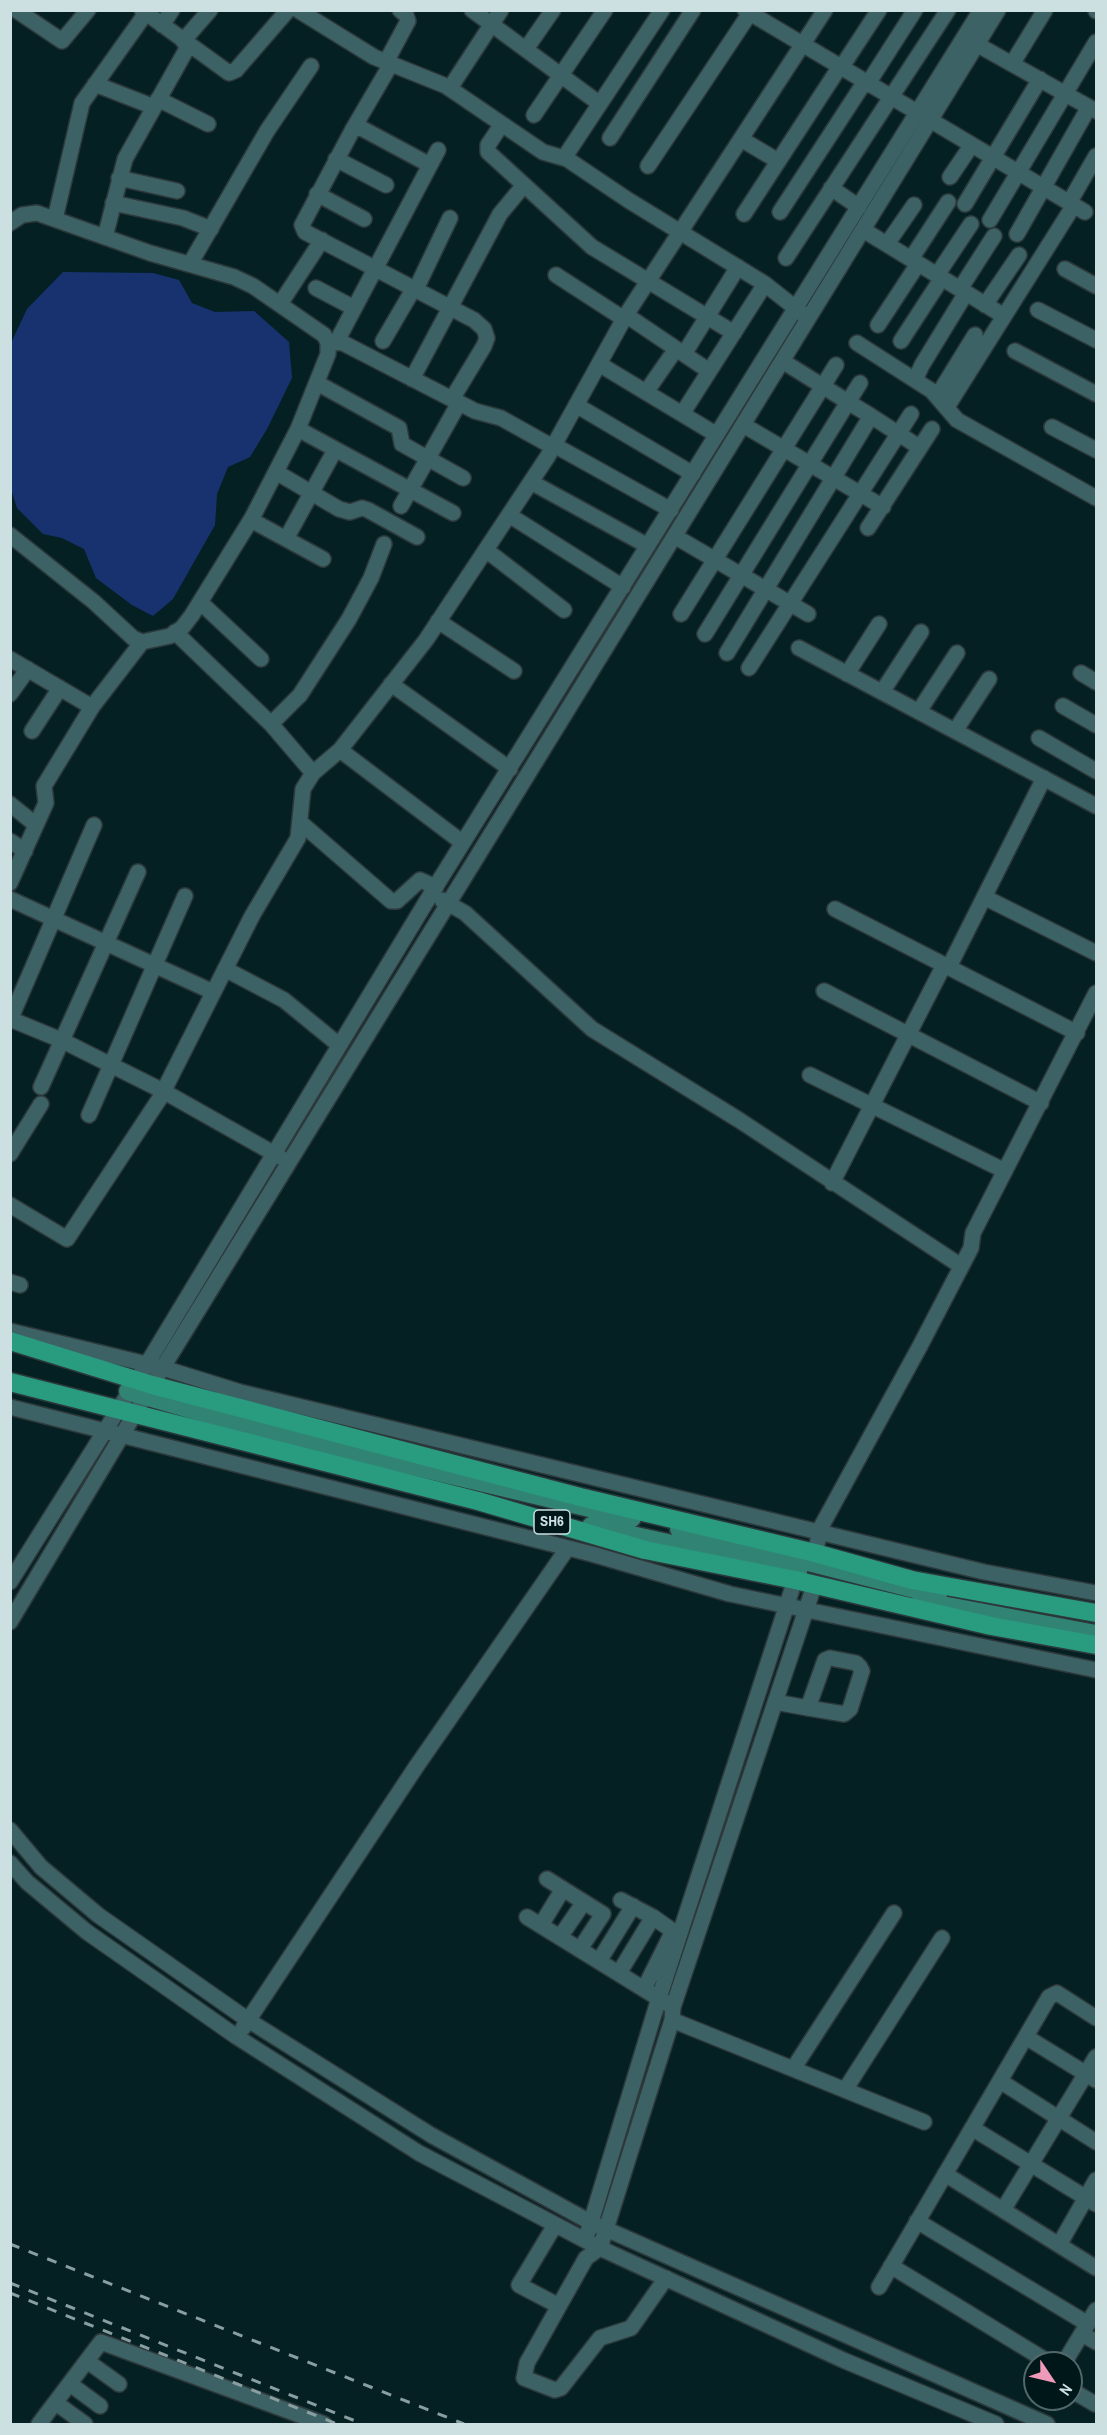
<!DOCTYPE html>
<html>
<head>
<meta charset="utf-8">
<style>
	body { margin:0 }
	#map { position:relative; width:1107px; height:2435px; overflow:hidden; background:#042023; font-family:"Archivo Narrow",sans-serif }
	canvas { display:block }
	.frame { position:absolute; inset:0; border:12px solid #ccdfe1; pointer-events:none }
	.north { position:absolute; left:1023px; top:2351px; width:60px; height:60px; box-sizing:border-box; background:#001719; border:2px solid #526769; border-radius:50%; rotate:125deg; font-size:16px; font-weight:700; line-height:24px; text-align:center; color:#ccdfe1 }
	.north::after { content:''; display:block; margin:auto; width:21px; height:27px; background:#ef9ab9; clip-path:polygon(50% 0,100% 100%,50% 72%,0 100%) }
</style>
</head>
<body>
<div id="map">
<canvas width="1107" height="2435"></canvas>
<div class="frame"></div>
<div class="north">N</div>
</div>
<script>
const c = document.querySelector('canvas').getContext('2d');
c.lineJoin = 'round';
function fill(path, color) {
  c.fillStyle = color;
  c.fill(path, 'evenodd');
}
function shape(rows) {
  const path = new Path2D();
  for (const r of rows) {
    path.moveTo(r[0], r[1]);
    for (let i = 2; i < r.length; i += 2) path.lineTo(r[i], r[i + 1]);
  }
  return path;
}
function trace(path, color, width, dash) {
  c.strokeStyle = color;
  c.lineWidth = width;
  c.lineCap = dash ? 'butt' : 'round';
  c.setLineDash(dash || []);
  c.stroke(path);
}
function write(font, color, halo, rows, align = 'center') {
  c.font = font + ' "Archivo Narrow",sans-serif';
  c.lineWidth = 6;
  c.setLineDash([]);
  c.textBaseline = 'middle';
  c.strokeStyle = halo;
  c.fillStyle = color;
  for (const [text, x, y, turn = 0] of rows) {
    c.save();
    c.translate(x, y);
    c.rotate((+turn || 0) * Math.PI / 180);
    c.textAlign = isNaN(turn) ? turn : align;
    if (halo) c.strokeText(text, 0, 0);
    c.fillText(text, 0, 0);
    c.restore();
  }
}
fill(shape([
	[63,272,153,273,179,280,192,303,215,312,254,311,289,342,292,378,267,429,250,457,228,467,217,494,215,525,173,599,153,616,132,605,96,578,84,549,62,538,43,534,17,508,11,489,11,343,27,309]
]), '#183270');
const minor = shape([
	[16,10,62,41,88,10],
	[142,10,229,73,236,70,288,10],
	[298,10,374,57,446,86,543,152,567,159,628,200,765,284,803,314],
	[472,10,600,104],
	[745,10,1085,212],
	[1096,10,1096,11],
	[162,25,172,10],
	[183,41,210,10],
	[978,45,1096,111],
	[526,49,553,10],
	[386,62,408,21,406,15,400,10],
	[1012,64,1045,10],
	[841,68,879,10],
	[95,84,154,107],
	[867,85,915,10],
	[450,88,501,10],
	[158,99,208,124],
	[534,115,605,10],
	[502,124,488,145,488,152,592,247,734,333],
	[353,129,391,64],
	[610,138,693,10],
	[741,139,778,161],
	[564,158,662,10],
	[336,159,386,185],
	[430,165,361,128,353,129,302,225,305,232,474,320,484,329,487,338,484,346,452,399],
	[648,166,752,10],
	[950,177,971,146],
	[119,178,177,191],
	[831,188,859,207],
	[317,194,364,219],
	[113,203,183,218,211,229],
	[1069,203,1096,156],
	[965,204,1040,79],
	[780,212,864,83],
	[744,214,839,68],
	[55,219,82,103,146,13],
	[990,220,1096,42],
	[10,223,22,215,37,213,150,253,234,277,253,286,324,335,328,342,328,354,298,429,252,518,192,615,182,628,170,636,142,642,133,638,94,602,10,535],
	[865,231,1004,316],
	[1017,234,1089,107],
	[105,237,125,159,189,45],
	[887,244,914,205],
	[786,258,948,10],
	[911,259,948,202],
	[190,264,267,131,311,66],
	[1065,269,1096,286],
	[556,275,624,319],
	[937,275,971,224],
	[316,288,354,308],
	[416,289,450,218],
	[960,289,994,236],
	[280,304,322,240],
	[985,305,1019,255],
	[1038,310,1096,340],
	[626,315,709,371],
	[878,325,918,264],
	[337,341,438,150],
	[383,341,414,288],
	[901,341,942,278],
	[328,342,343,343,475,411,501,418,553,447],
	[857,343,932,391,957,420,1096,498],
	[1015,351,1096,394],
	[684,354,738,267],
	[599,364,717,435],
	[412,379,500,214,524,185],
	[915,380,922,365,966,293],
	[317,383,399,428,402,444,463,478],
	[860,383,848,402,871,416],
	[646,392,676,349],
	[938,395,975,335],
	[576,405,693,474],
	[947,407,1074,205],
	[682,414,765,284],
	[745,426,883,507],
	[1052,427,1096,450],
	[298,429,453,513],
	[554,445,671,510],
	[276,472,339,509,350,512,362,508,368,510,417,537],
	[531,482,648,546],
	[401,506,459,403],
	[509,515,623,587],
	[251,520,323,559],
	[868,528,932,429],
	[676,537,808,614],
	[286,539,335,450],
	[486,550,564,610],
	[200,602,261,659],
	[681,614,836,365],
	[438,621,514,671],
	[175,632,271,724,313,773],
	[705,634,848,402,784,362],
	[799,648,1096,806],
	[727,653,871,416,919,447],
	[10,659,92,707],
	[749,668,911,414],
	[1081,673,1096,682],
	[847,674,879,624],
	[391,684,510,769],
	[882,692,921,632],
	[10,694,28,669],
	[1063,706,1096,725],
	[919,711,957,653],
	[271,724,300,695,349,619,371,578,384,544],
	[32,731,60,688],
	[955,731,989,679],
	[1039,738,1096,771],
	[340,750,463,843],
	[10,804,36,825],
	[301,823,391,901,397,901,420,880,436,887],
	[10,841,25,851],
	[10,883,46,803,44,786,92,707,142,642],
	[984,897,1096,953],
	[10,899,213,992],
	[442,900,465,913,592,1029,739,1120,961,1266],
	[835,909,1077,1033],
	[949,967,1044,778],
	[225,969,284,1000,339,1045],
	[824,991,1041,1103],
	[10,1019,61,1040,163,1091,280,1157],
	[10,1020,94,825],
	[810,1075,1005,1171],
	[41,1087,138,872],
	[89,1115,185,896],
	[10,1154,41,1104],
	[832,1183,944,965],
	[10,1205,67,1239,160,1098,252,916,298,838,303,789,313,773,340,750,426,640,548,456,626,315,825,10],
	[10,1282,20,1285],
	[10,1331,163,1368,240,1392,984,1572,1096,1593],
	[10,1407,592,1554,730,1594,1096,1670],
	[815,1553,821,1527,920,1346,971,1248,973,1233,1096,993],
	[10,1582,147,1364,431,894,981,10],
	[10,1622,152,1385,998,10],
	[775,1702,808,1708,844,1714,850,1709,862,1671,860,1667,856,1663,830,1658,825,1660,808,1708],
	[10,1830,41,1867,98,1915,248,2020,431,2135,590,2222,1047,2424],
	[10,1863,27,1882,87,1932,237,2037,419,2153,600,2248,843,2360,996,2424],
	[547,1879,603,1914,580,1949],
	[621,1900,653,1917,670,1929,672,1933,644,1989],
	[527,1917,668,2004],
	[541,1925,563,1889],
	[560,1937,584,1902],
	[599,1961,633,1906],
	[619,1973,653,1917],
	[672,2020,924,2122],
	[243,2028,416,1767,567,1549],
	[1026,2037,1096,2080],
	[793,2069,894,1913],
	[1000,2081,1096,2142],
	[845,2090,942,1938],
	[972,2128,1096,2204],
	[945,2174,1096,2268],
	[1003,2210,1096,2057],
	[917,2221,1088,2324],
	[555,2225,519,2285,559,2306],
	[588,2232,659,1998,795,1580],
	[1059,2245,1096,2180],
	[891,2266,1050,2363],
	[666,2278,631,2328,600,2338,561,2388,555,2390,524,2378,527,2363,586,2258,600,2248,672,2020,673,2007,814,1586],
	[879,2287,1049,1997,1057,1993,1096,2018],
	[1082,2334,1096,2342],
	[87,2361,119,2384],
	[1064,2363,1096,2310],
	[70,2384,100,2406],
	[1071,2390,1095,2404],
	[56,2403,85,2424],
	[39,2424,101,2342,324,2424]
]);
const major = shape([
	[128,1391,273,1433,632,1518],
	[591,1526,798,1572],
	[679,1529,938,1595],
	[921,1601,1096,1634]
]);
const highway = shape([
	[10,1341,152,1385,580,1497,815,1553,912,1580,1096,1613],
	[10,1382,478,1501,645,1550,795,1580,991,1626,1096,1645]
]);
trace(minor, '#2d383a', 18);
trace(major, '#2d383a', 21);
trace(highway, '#2d383a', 21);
trace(minor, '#3d6265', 15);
trace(major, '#318474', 18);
trace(highway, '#299b7e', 18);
trace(shape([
	[10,2244,464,2424],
	[10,2283,363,2424],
	[10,2293,337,2424]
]), '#889ea1', 3, [10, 10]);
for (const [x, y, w] of [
	[552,1522,36]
]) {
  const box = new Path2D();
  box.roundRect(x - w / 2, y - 12, w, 24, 4.5);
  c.fillStyle = '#001719';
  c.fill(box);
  trace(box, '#ccdfe1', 1.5);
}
write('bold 15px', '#ccdfe1', null, [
	["SH6",552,1522]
]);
</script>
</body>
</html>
